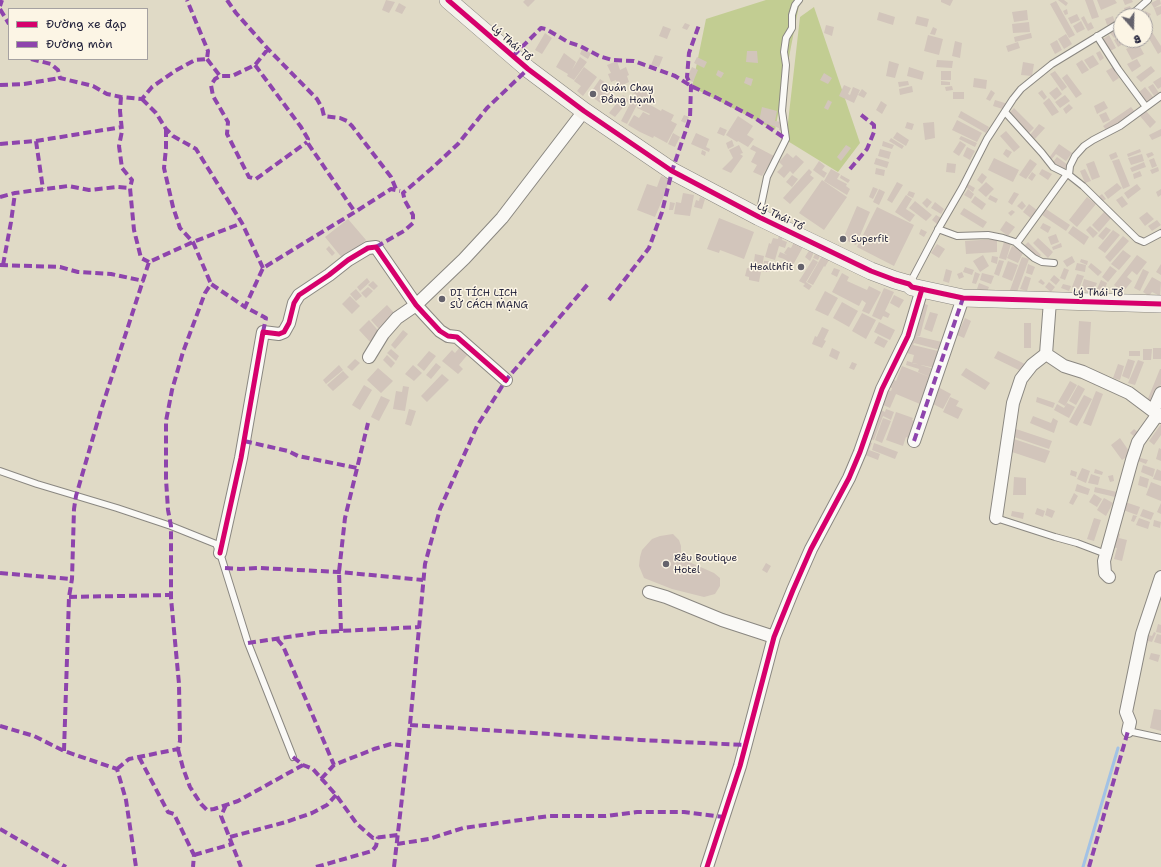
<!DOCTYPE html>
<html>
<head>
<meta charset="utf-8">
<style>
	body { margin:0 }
	#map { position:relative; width:1161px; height:867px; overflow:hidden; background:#e0dac6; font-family:"Shantell Sans",sans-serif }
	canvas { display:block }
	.legend { position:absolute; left:8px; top:8px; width:140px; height:52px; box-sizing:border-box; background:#fcf5e5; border:1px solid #a5a1a1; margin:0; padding:5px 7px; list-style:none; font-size:12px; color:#22223b }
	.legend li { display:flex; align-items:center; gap:8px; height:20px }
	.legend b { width:20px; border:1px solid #a5a1a1 }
	.north { position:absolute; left:1113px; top:8px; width:40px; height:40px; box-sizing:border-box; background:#fcf5e5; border:1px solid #a5a1a1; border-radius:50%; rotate:160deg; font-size:11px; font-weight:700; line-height:16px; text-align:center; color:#22223b }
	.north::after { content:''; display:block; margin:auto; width:14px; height:18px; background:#64626c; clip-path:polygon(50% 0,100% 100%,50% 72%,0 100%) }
</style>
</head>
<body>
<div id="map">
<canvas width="1161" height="867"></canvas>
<ul class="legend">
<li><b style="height:5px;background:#d6006c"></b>Đường xe đạp</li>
<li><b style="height:5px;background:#8e44ad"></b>Đường mòn</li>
</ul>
<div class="north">B</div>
</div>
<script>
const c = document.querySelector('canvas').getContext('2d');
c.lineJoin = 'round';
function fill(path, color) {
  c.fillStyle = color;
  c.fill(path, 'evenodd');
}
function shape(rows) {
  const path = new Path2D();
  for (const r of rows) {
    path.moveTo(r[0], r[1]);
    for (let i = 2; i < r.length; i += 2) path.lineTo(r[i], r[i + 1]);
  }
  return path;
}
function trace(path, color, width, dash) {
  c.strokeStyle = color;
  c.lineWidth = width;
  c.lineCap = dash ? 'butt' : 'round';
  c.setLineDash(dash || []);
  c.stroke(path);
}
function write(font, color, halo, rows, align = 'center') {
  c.font = font + ' "Shantell Sans",sans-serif';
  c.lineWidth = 3;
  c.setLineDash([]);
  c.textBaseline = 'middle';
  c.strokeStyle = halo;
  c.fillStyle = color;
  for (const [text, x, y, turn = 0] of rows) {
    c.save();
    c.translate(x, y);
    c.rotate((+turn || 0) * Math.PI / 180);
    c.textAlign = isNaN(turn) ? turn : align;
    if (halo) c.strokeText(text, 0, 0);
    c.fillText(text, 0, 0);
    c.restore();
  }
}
fill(shape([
	[766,0,800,0,775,130,692,87,706,19],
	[814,7,860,143,838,172,786,140,800,17]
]), '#c2cd92');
trace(shape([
	[1083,867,1118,748]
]), '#a2c2e5', 3);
fill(shape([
	[386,0,395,2,389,13,382,10],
	[525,0,535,0,528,7,523,2],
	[941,0,953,0,950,6,941,2],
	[1058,0,1064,0,1068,3,1066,6],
	[1085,0,1093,0,1099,17,1092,19],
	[1097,0,1115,0,1117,3,1101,10],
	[1123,0,1132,0,1133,2,1125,5],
	[1157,0,1160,0,1161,4,1154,8,1151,3],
	[1056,1,1075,35,1069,38,1050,4],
	[399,3,406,7,402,14,395,11],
	[1130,6,1132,12,1126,14,1124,8],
	[1161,6,1161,14,1157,16,1154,8],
	[1067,9,1068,14,1065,15,1063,11],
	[1027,10,1028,20,1014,22,1012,12],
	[1145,11,1151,14,1146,22,1145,21,1145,16,1142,16],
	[879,12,895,17,893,25,877,20],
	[1077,14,1080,20,1071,24,1068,18],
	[917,16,929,19,927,27,915,24],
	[1084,16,1088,24,1091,22,1094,28,1088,31,1081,18],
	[1113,16,1115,23,1107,25,1105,19],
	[1081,21,1085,29,1077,33,1073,26],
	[1029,22,1030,32,1013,33,1012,24],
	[685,23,690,25,687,30,682,28],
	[826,25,834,27,832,36,824,33],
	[1121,25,1121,32,1114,38,1110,33],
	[663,26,671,29,667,39,659,36],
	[933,27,937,29,935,35,930,34],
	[1152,32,1161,46,1161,52,1158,54,1147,35],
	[545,33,552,38,542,54,535,50],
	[1031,33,1032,38,1015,42,1014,37],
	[1066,34,1072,44,1064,49,1058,39],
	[928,35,943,39,939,55,924,51],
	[1109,35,1116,48,1110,51,1103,39],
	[1121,35,1121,40,1125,40,1126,42,1118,47,1114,40],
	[1057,40,1062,50,1055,54,1050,44],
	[955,41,962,43,960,58,952,56],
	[1018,42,1020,48,1008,52,1006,46],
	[1138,43,1144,54,1132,60,1126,49],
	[582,49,591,53,588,59,580,54],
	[747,51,757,51,758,63,746,62],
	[1100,51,1104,58,1100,61,1096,53],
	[564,53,576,62,572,70,580,57,587,62,574,80,567,76,568,74,556,67],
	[655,55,663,57,659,67,651,65],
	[1093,55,1099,64,1090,69,1084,60],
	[697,57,707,62,704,68,694,63],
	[1137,59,1141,66,1132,72,1127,64],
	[937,60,953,61,952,68,936,67],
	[1082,60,1089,70,1082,74,1076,64],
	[617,61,620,70,626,67,629,75,627,76,629,82,618,87,616,80,611,82,608,74,611,73,607,65],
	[889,61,899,64,895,78,886,76],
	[1023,62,1034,64,1032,76,1021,75],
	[1151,66,1155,71,1141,82,1136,77],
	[584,67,597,77,583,96,577,91,581,86,574,81],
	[692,67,698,70,693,82,690,81,690,78,688,75],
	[909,67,924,72,922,80,907,76],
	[1113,67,1119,78,1113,82,1106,71],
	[718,70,724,73,721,78,716,75],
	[941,71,951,71,951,80,941,80],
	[1055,71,1067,87,1062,91,1050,74],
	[824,73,832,78,828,84,820,80],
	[1067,74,1082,94,1076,98,1062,78],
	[746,77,753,79,751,86,744,83],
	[1161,77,1161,87,1158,89,1153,82],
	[974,78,987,80,986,89,973,87],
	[600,79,613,88,602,104,589,95],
	[908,81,909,85,899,87,898,82],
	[941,81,950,82,950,85,941,85],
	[1153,84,1159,93,1154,96,1148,87],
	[844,85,851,88,848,94,850,95,853,87,860,90,854,103,839,96],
	[912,86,913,92,900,95,899,89],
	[952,86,953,90,946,91,945,87],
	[635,87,650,94,647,100,641,97,627,124,621,121,635,94,632,93],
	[1057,87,1062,94,1055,100,1049,93],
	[1145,87,1155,99,1147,105,1138,93],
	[862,89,867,93,864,98,858,95],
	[991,90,995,93,990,101,986,99],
	[1042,90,1047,97,1044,100,1038,93],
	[953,92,964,92,964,99,953,99],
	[623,95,629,100,615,117,609,113],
	[1065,95,1070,101,1060,108,1055,102],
	[642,98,647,102,646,103,654,107,661,111,662,109,674,115,671,121,677,124,667,143,654,136,653,138,640,132,628,125,634,115,639,118,643,112,649,115,650,114,637,108],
	[1049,98,1059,112,1052,116,1043,103],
	[828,100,832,102,828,110,824,108],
	[995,100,1008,104,1006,110,993,106],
	[881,101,887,105,882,114,876,110],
	[1104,101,1108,108,1097,114,1094,106],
	[1069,104,1073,108,1066,114,1063,109],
	[762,107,777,111,775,121,781,122,781,131,779,130,779,128,759,121],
	[1131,107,1135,112,1107,131,1103,126],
	[1014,108,1034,128,1028,134,1008,114],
	[961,111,989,127,986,133,958,117],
	[1146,111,1156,122,1150,128,1140,116],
	[1106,112,1110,120,1103,123,1099,115],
	[684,115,689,117,685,123,681,121],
	[738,116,753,126,747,135,754,139,748,147,738,141,737,142,726,135],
	[957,120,982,133,977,142,952,130],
	[907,122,914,124,912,130,905,128],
	[934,122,935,138,925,140,923,123],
	[1039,124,1045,128,1035,139,1030,135],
	[720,127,727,130,724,136,717,133],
	[1161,129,1161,136,1152,140,1149,135],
	[1006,131,1020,147,1014,152,1000,136],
	[897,132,909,140,906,146,893,138],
	[673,133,680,137,675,147,668,144],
	[696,133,709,139,706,147,710,149,709,152,691,144],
	[961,136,977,143,975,147,959,139],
	[891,138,904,146,902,149,889,141],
	[732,140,734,146,728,149,726,143],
	[883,141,894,145,892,149,882,146],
	[960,141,966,145,959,156,953,152],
	[1059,144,1072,153,1066,161,1056,154,1051,160,1049,158],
	[739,145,743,153,740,154,743,156,731,173,722,169,733,158,729,150],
	[753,145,774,156,762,176,753,172,757,165,751,162,756,152,750,149],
	[846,145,851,148,841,161,837,157],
	[967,147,975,151,970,160,963,156],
	[880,149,891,152,889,159,878,156],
	[1006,149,1012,152,1008,158,1003,154],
	[1140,149,1141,152,1128,157,1127,154],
	[702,150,706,152,705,156,701,154],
	[1116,152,1118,157,1111,160,1109,155],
	[1152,152,1154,155,1148,158,1146,154],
	[787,153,793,158,796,155,804,162,793,174,790,171,784,178,777,172,783,166,779,162],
	[1142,154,1144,161,1131,165,1128,158],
	[1057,157,1068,165,1064,170,1053,162],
	[876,158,889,162,887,168,874,164],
	[994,158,1019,170,1013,182,988,170],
	[1154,158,1157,166,1152,168,1149,160],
	[1030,159,1037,164,1026,179,1019,175],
	[1119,159,1130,186,1123,189,1112,161],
	[819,161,825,166,822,170,827,173,824,178,813,170],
	[1094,161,1100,177,1092,180,1086,164],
	[1144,162,1146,167,1132,172,1130,168],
	[947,163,956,164,955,173,946,172],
	[1158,167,1159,171,1152,174,1150,170],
	[876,168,885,170,884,176,875,174],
	[809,169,812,172,810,175,814,178,790,204,783,198],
	[831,169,840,174,837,179,847,184,846,186,850,189,847,195,824,181],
	[1042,169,1052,174,1048,180,1039,174],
	[1085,169,1091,181,1085,183,1080,171],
	[1140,171,1142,176,1134,179,1133,174],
	[1032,172,1036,175,1032,181,1028,178],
	[982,173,987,177,982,184,977,180],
	[792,175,798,179,792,187,786,182],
	[841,175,850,180,848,183,840,178],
	[661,176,669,179,666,191,655,217,637,210,647,184,657,187],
	[822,180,847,197,824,230,799,213],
	[897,182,903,185,892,203,887,200],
	[986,182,994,189,986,197,978,190],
	[1117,183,1122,188,1108,199,1104,193],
	[968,184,975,188,973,192,966,187],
	[1137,184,1141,189,1128,199,1124,193],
	[873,187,878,189,873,199,869,197],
	[879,189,885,192,879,205,873,202],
	[968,189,974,194,971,199,964,195],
	[1161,189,1161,195,1158,197,1156,192],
	[909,191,915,193,913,198,907,195],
	[1014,192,1019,194,1012,205,1008,202],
	[683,193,694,195,690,216,674,214,676,202,681,203],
	[1102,194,1106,199,1101,202,1098,197],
	[906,195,912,199,906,209,915,215,910,222,895,212],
	[990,195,998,199,996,203,988,199],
	[975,196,986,204,982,210,971,202],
	[1122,196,1128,204,1122,208,1116,200],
	[700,197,705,199,702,209,694,207,696,200,699,201],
	[1087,197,1096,204,1077,227,1069,220],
	[927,198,932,202,927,208,922,203],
	[915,201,932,215,926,221,909,208],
	[1022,201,1026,206,1022,210,1017,206],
	[670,202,675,203,673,210,669,210],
	[935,202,944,209,941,214,931,208],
	[1029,204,1038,211,1032,219,1023,212],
	[857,206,870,212,856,245,843,239],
	[877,207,914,225,894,266,857,247],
	[964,208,987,222,983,228,960,214],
	[1046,209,1070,225,1066,231,1042,215],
	[1012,210,1015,212,1011,216,1008,213],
	[1104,212,1111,218,1099,232,1092,225],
	[1147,212,1154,219,1145,226,1139,218],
	[936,215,941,218,937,224,932,220],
	[719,218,754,232,744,259,720,250,719,253,707,249],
	[348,219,366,240,343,259,325,237],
	[1157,220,1161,225,1152,231,1148,226],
	[1006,221,1015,227,1008,236,1000,230],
	[1043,223,1051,227,1048,233,1040,228],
	[1073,226,1089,237,1084,245,1068,233],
	[1090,226,1098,233,1093,238,1086,230],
	[1106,227,1111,230,1103,240,1098,236],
	[921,229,927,232,924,237,919,234],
	[1113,230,1120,235,1105,253,1098,248],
	[780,233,783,234,782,240,787,242,785,248,779,246,775,260,765,257,769,243,771,244,773,238,778,239],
	[1056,234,1059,242,1051,245,1048,237],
	[1123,236,1129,241,1110,262,1105,257],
	[1038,238,1053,252,1048,258,1033,243],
	[997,239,997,252,966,254,965,241],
	[794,242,803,247,793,265,784,259,778,257,780,252,787,255,784,253,788,247,791,248],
	[1004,242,1011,244,1006,260,999,258],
	[1028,242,1041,255,1038,258,1024,246],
	[1061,243,1062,247,1053,250,1052,247],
	[937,244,945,249,939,258,931,253],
	[329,246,335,253,332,256,326,249],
	[1012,246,1024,251,1018,263,1007,258],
	[810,249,814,252,810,261,805,257],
	[1123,250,1131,256,1119,270,1111,264],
	[755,254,764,256,759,282,749,280,749,277,745,276,747,268,753,269],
	[815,254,820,256,818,260,813,258],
	[983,255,989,266,980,272,973,261],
	[1137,255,1147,262,1137,275,1132,271,1127,277,1132,281,1123,292,1114,285],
	[822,256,829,260,825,267,824,266,813,285,807,282],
	[992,256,998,257,997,264,991,262],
	[1072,256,1075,262,1067,267,1063,261],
	[1022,257,1029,259,1017,292,1010,290],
	[813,259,818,262,806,282,812,286,809,290,803,286,805,284,799,281],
	[1081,259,1088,261,1087,265,1080,262],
	[999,260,1004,261,999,276,994,274],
	[764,261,769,261,770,272,763,272],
	[1008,261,1018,265,1012,281,1002,277],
	[1077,263,1086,265,1085,272,1075,270],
	[1091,263,1102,272,1098,276,1088,267],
	[1028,264,1035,267,1032,275,1026,273],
	[1161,264,1161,275,1156,272],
	[1110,266,1117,271,1108,282,1102,277],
	[965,267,974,270,972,275,963,272],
	[834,268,840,270,837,277,831,274],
	[1064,268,1069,270,1065,280,1060,278],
	[946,269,952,271,949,283,943,281],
	[1143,269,1149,272,1140,291,1134,288],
	[962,272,964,277,959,279,957,274],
	[975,272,980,274,976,284,972,283],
	[842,273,849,277,847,281,867,290,869,286,881,292,869,314,862,311,866,303,862,300,859,306,832,292],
	[982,273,994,276,991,284,980,280],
	[1077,274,1084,276,1079,289,1072,287],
	[1054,275,1060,280,1056,285,1050,280],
	[1025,276,1031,278,1027,291,1020,289],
	[1152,277,1161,282,1160,296,1152,292,1149,296,1143,292],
	[367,278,370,282,360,291,357,287],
	[1041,279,1045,283,1043,285,1038,282],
	[1084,279,1097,283,1094,290,1091,289,1090,293,1081,290],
	[1101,280,1107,283,1104,291,1097,289],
	[373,281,378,286,374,290,368,285],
	[1049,282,1055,287,1051,292,1045,287],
	[979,283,989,287,987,292,977,289],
	[1063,284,1071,286,1069,291,1061,288],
	[368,287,373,291,366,298,361,293],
	[884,288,894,292,885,311,890,314,888,318,883,316,881,320,872,316],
	[356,289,362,296,356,301,350,294],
	[825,291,838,298,828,316,815,310],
	[894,295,904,300,899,308,890,303],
	[350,296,360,306,352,314,342,304],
	[842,302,858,311,849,327,833,318],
	[918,302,928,305,920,336,916,336,942,342,940,350,914,343,913,345,938,351,935,368,912,363,914,355,903,352],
	[387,305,396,315,380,330,371,320],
	[930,312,938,314,932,332,924,329],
	[862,313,876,320,866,339,852,331],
	[965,318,971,321,964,338,957,335],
	[369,320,382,335,372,344,359,330],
	[1079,321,1091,322,1089,354,1077,354],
	[879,322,895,330,890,340,874,332],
	[1024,323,1031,323,1031,348,1024,348],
	[822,327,829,330,824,340,826,341,822,348,812,344,815,336,817,337],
	[403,330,408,334,395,349,391,345],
	[878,336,888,341,884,348,874,343],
	[461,346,469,353,459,365,463,369,458,374,442,361,452,350,455,353],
	[832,348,840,352,837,360,829,356],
	[1153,348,1161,348,1161,359,1153,359],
	[391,349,399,356,396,361,387,353],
	[1143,349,1152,349,1151,360,1143,360],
	[429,351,436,356,424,371,417,365],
	[998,351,1025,364,1021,371,994,358],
	[1129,351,1140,351,1140,356,1129,356],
	[387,355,395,363,391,368,383,360],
	[355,359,360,363,352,371,347,367],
	[1128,359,1135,361,1129,379,1122,376],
	[1138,360,1144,362,1135,385,1128,383],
	[907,361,934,369,932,378,918,372,919,369,906,365],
	[852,362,857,364,854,370,849,368],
	[436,363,441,367,431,379,426,375],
	[1118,364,1124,366,1120,380,1113,378],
	[339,365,343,370,326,384,323,380],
	[413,365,422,373,414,381,405,374],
	[902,366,932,378,920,404,896,394,890,408,879,403,885,389,891,391,892,388,884,385,893,379,896,381],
	[378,368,393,381,381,393,367,380],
	[966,368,990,383,985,390,961,375],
	[1160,369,1161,369,1161,384,1153,404,1147,401],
	[343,371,349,377,333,391,327,385],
	[442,374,449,380,427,402,421,396],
	[1070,381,1077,385,1065,406,1058,402],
	[364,385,372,390,360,410,352,405],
	[1078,385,1085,389,1076,405,1069,401],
	[403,386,409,387,405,411,393,409,396,391,402,392],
	[936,386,951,394,943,409,931,403],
	[1096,391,1103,394,1091,426,1083,423],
	[1084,395,1092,399,1077,426,1069,422],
	[381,396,390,400,379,421,371,417],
	[950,397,959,401,956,406,963,409,958,419,943,412],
	[1037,397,1055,403,1053,408,1036,402],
	[1067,403,1075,407,1069,418,1054,410,1057,404,1064,408],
	[409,409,416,411,411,426,405,424],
	[886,409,894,412,891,420,883,416,874,440,870,439,881,410,885,412],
	[896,412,913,418,912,420,917,422,911,439,906,437,903,446,886,440],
	[1033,416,1051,423,1053,418,1058,421,1054,433,1030,423],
	[883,418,891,421,882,443,875,440],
	[1161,424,1161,435,1154,445,1149,441],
	[1016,429,1052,441,1049,449,1014,437],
	[1134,429,1139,433,1135,437,1130,433],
	[1120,438,1131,454,1122,460,1111,445],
	[1014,439,1050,451,1045,463,1012,452],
	[865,440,872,443,869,450,880,454,878,460,860,453],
	[874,443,898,452,895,459,872,450],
	[1159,448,1161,449,1161,461,1156,459],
	[1137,457,1148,460,1146,464,1136,460],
	[1143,465,1155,469,1153,477,1141,472],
	[1082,468,1090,471,1086,483,1077,479],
	[1095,469,1103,472,1102,475,1094,473],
	[1157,469,1161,471,1161,481,1153,479],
	[1071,470,1077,472,1076,477,1070,475],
	[1091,474,1100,477,1098,485,1088,483],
	[1113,475,1114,481,1110,482,1108,476],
	[1140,476,1149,479,1147,488,1138,485],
	[1014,477,1026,478,1026,495,1013,495],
	[1151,482,1161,486,1161,501,1146,495],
	[1077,484,1090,489,1088,495,1075,491],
	[1095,487,1117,492,1115,497,1094,492],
	[1074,493,1078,496,1073,505,1069,503],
	[1094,494,1102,499,1097,507,1089,502],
	[1104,498,1113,503,1106,516,1097,510],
	[1125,502,1140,507,1137,515,1123,510],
	[1161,503,1161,514,1157,512],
	[1037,508,1045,511,1043,517,1035,514],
	[1047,508,1055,511,1052,518,1045,515],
	[1143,509,1154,513,1151,520,1140,516],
	[1012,511,1024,513,1023,519,1011,516],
	[1133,515,1137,516,1134,522,1131,521],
	[1094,518,1101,520,1094,541,1087,539],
	[1139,518,1150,522,1148,529,1136,525],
	[1154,520,1161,522,1160,528,1153,526],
	[1115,532,1120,534,1119,538,1127,540,1122,561,1114,559,1117,548,1111,547],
	[673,534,679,540,681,546,681,556,687,561,714,573,720,578,720,586,715,594,704,597,672,589,644,578,639,566,640,557,642,550,652,539,660,536],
	[766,563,771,566,767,573,762,570],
	[1158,624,1161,625,1161,633,1156,632],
	[1154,632,1156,633,1152,642,1148,641,1148,643,1143,642,1145,634,1152,636],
	[1157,634,1161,635,1161,644,1154,642],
	[1151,653,1160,655,1158,662,1149,659],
	[1154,709,1161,710,1161,731,1150,728]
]), '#d2c5bb');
const lane = shape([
	[1130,16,1148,0],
	[1097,36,1118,69,1146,107],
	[1005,112,1042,153,1053,167,1069,175,1083,186,1137,239,1144,242,1161,233],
	[1069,175,1070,166,1075,156,1084,146,1093,140,1120,126,1161,96],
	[759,215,767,177,786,139,782,111,786,65,784,52,786,38,792,28,792,15,795,5,799,0],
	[938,229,957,236,988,235,1003,238,1015,242,1034,258,1042,262,1054,263],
	[1017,243,1067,174],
	[910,283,940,226,962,188,987,139,1013,99,1021,89,1052,64,1121,22],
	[0,471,37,484,117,508,171,526,216,544,220,553,248,643,293,757],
	[996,518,1055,537,1077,543,1106,554],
	[1128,731,1161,738]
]);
const street = shape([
	[1046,354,1064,366,1083,372,1129,393,1161,417],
	[369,357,383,334,397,318,416,305,464,259,502,218,584,111],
	[1153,411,1161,393],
	[914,441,963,298],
	[996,518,1013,403,1021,379,1032,365,1046,354,1050,301],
	[220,553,241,458,263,332,279,334,284,332,289,323,294,303,299,295,329,275,348,260,368,248,376,247,416,305,427,317,440,331,448,336,457,337,506,380],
	[1109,577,1105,573,1104,561,1132,460,1138,442,1158,414],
	[649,592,666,597,722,620,774,637],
	[1128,731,1130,722,1126,712,1142,634,1161,577],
	[707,867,740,766,774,637,793,590,811,549,849,478,860,452,882,389,908,336,922,289]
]);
const secondary = shape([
	[448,0,528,69,584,111,672,171,759,217,871,271,895,280,909,284,912,287,963,298,1161,304]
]);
trace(lane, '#8a8781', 8);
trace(street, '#8a8781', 14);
trace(secondary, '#8a8781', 18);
trace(lane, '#faf9f6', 6);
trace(street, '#faf9f6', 12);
trace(secondary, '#f4f1eb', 17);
trace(shape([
	[227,0,236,13,268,49,317,99,322,108,324,116,340,118,347,121,352,126,391,177,396,189],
	[0,6,2,0],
	[0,9,9,24],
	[268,49,255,65,232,76,220,76,215,79,211,85,213,96,228,122,227,134,249,177,256,179,307,142],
	[513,56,541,28,546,29,568,42,580,46,599,56,612,60,634,61,675,76,691,86,717,98,755,118,786,139],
	[31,59,51,64,58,70,60,78,93,86,107,94,121,97,142,99,152,87,175,71,195,60,207,59,208,51,187,0],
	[207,59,220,76],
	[255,65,301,127,308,139,307,142,355,212],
	[0,85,24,84,60,78],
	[121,97,120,111,122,131,119,146,122,168,132,180,130,188,134,230,141,258,149,262],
	[142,99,156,113,166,129,173,136,196,149,242,223,263,268],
	[166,129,166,148,164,168,173,207,180,228,193,242,211,284],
	[36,141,43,189],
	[0,144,36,141,122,127],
	[850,169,867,149,874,132,874,125,860,114],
	[0,197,15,193,68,186,89,190,117,187,130,188],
	[376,247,404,231,413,223,413,215,405,201,403,193,431,169,458,144,487,108,528,69],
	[0,265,60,267,78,272,111,274,144,281],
	[3,265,11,222,15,193],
	[609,300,649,248,662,212,672,171,690,118,691,86,687,77,689,53,699,25],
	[263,332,266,318,245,307,263,268,355,212,391,189,400,191],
	[244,441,288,451,298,456,357,468],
	[914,441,963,298],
	[225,568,240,569,259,568,339,572,423,580],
	[0,573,72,579],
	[69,597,171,595],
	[341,631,339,572,345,518,368,423],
	[277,639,283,646,334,765],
	[248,643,321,632,419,627],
	[410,725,640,740,745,745],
	[0,726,34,736,64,751,117,769,126,800,136,867],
	[178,749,183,768,190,787,201,804,207,810,214,809,238,801,303,765],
	[64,751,69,597,72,579,74,509,76,496,101,410,149,262,193,242,242,223],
	[139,757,168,812,174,814,194,855,193,867],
	[293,757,303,765,313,769,336,795,357,824,373,838,398,835],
	[117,769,129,759,178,749,180,741,179,684,171,598,171,526,168,510,166,479,166,421,172,390,183,352,205,293,211,284,245,307],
	[321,779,334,765,374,749,391,744,408,746],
	[226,805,221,816,241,867],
	[0,829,66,867],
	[230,837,286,822,312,813,327,805,336,795],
	[397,844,429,839,463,828,549,816,606,816,637,812,684,812,724,817],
	[194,855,232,844],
	[316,867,372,851,376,846,378,837],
	[394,867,408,746,425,564,440,509,477,426,506,380,588,284],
	[1089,867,1128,731]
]), '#8e44ad', 4, [8, 4]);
trace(shape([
	[448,0,528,69,584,111,672,171,759,217,871,271,895,280,909,284,912,287,963,298,1161,304],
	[220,553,241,458,263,332,279,334,284,332,289,323,294,303,299,295,329,275,348,260,368,248,376,247,416,305,427,317,440,331,448,336,457,337,506,380],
	[707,867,740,766,774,637,793,590,811,549,849,478,860,452,882,389,908,336,922,289]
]), '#d6006c', 5);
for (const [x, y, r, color] of [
	[593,94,4,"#64626c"],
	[843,239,4,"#64626c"],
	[801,267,4,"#64626c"],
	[442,299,4,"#64626c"],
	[666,564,4,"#64626c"]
]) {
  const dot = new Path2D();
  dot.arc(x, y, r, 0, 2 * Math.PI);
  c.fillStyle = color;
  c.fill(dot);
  trace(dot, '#fcf5e5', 1.5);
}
write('10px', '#22223b', '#fcf5e5', [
	["Lý Thái Tổ",511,43,41],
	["Lý Thái Tổ",780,217,26],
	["Lý Thái Tổ",1098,293,1]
]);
write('10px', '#22223b', '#fcf5e5', [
	["Quán Chay",601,88],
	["Đồng Hạnh",601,100],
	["Superfit",851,239],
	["Healthfit",793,267,"right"],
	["DI TÍCH LỊCH",450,293],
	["SỬ CÁCH MẠNG",450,305],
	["Rêu Boutique",674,558],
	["Hotel",674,570]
], 'left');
</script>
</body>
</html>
